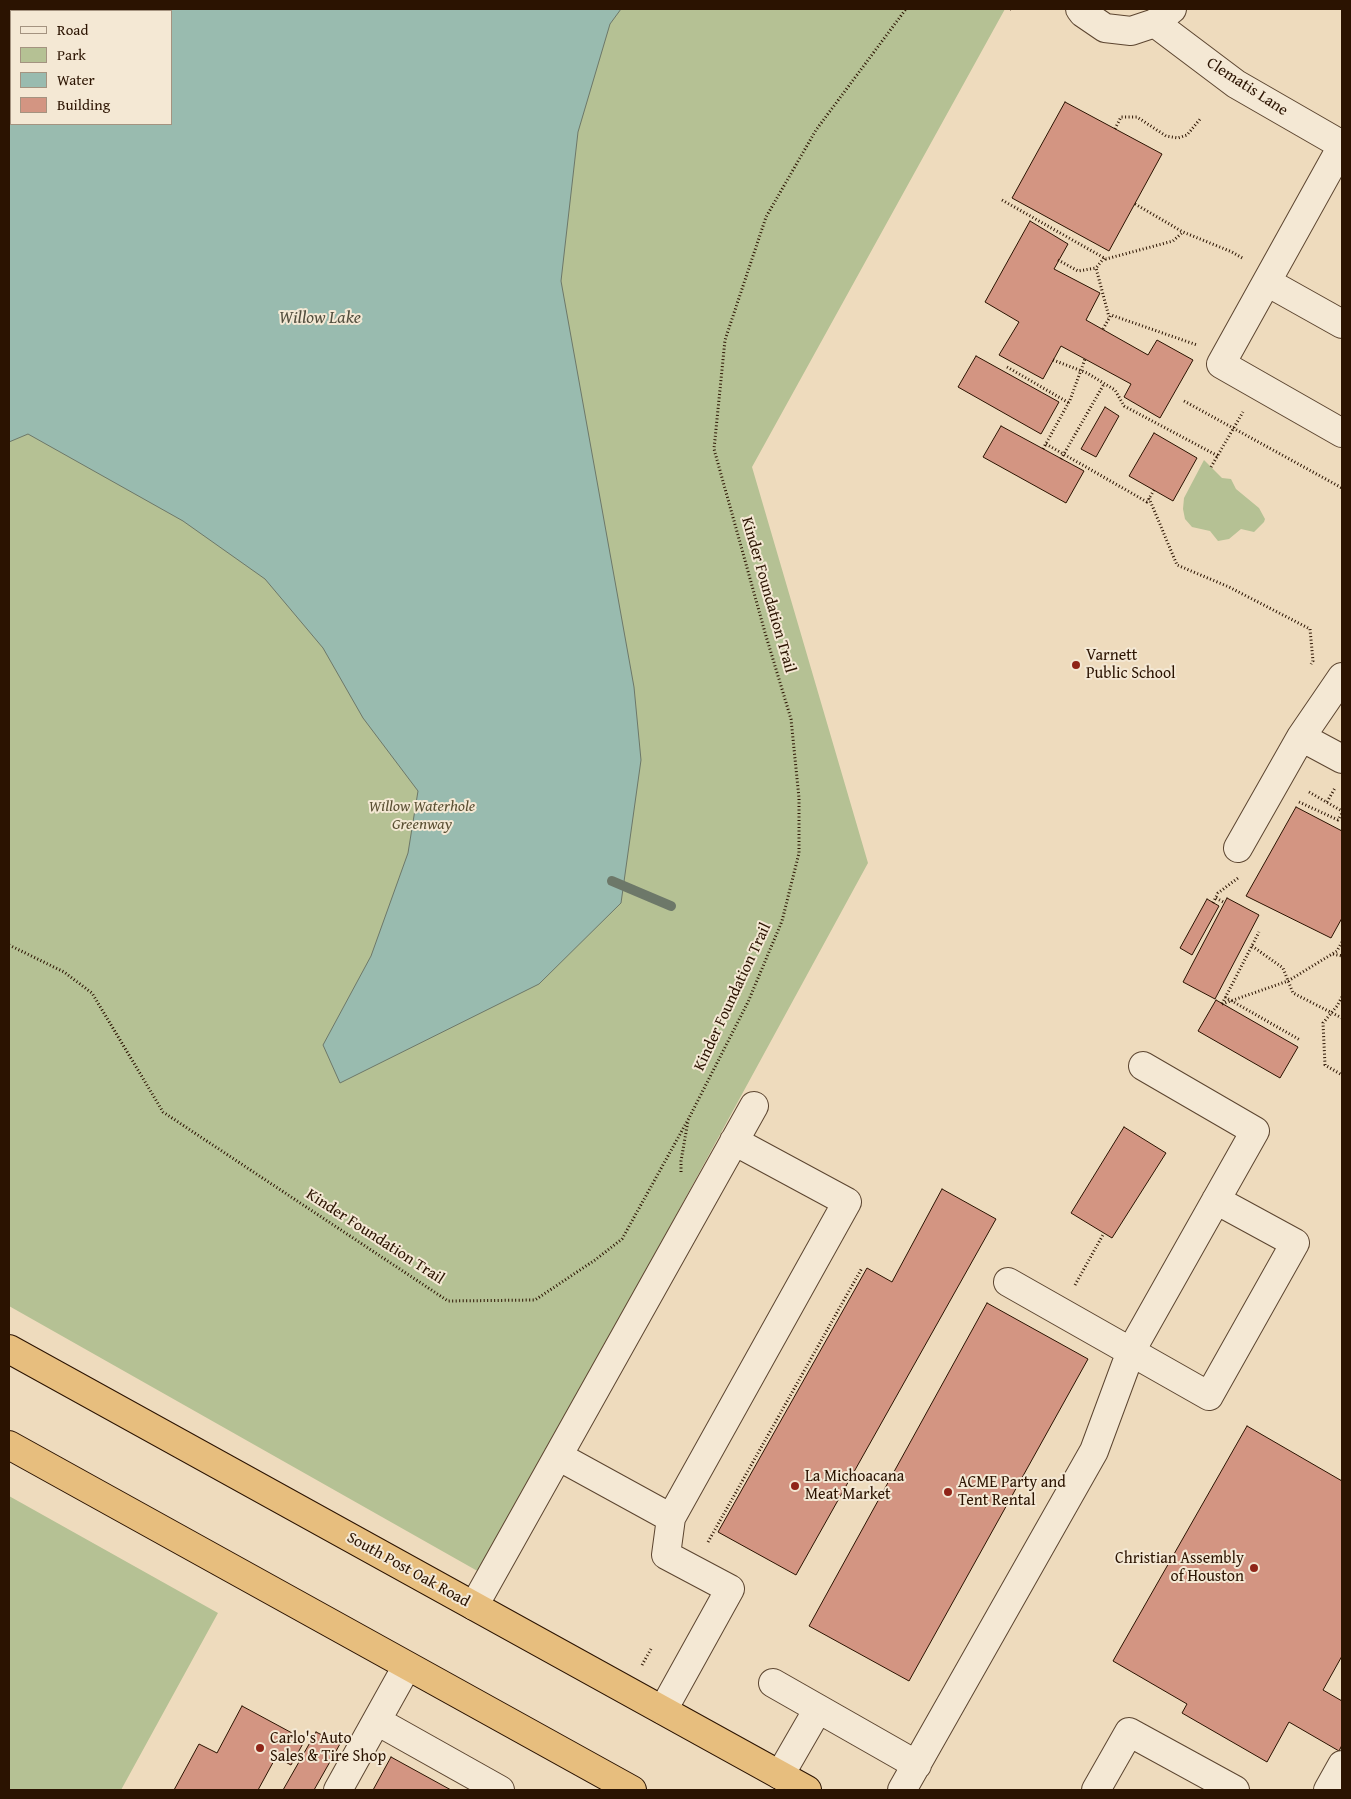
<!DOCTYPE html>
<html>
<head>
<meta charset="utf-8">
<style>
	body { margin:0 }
	#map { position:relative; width:1351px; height:1799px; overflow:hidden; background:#eedbbd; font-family:"Gentium Book Plus",serif }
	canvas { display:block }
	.frame { position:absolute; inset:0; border:10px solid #2b1301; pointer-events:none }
	.legend { position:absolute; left:10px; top:10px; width:162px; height:115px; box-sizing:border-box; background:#f4e8d4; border:1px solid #a49380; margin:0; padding:6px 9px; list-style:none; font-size:15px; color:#2b1301 }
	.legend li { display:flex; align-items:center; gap:10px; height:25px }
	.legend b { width:25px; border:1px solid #a49380 }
</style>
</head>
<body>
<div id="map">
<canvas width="1351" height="1799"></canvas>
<div class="frame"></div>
<ul class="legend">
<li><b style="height:6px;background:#f4e8d4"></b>Road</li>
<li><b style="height:14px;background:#b5c194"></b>Park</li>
<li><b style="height:14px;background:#99bbaf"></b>Water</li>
<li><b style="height:14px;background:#d39582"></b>Building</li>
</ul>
</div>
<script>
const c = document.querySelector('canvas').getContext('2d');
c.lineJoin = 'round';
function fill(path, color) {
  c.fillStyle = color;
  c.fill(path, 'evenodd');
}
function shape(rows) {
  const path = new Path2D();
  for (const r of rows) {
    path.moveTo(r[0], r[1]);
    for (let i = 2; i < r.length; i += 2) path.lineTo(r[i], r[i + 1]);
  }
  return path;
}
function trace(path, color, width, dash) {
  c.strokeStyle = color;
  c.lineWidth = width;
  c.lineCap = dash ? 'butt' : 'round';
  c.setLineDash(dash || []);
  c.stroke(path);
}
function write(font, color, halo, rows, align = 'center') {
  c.font = font + ' "Gentium Book Plus",serif';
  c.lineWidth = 4;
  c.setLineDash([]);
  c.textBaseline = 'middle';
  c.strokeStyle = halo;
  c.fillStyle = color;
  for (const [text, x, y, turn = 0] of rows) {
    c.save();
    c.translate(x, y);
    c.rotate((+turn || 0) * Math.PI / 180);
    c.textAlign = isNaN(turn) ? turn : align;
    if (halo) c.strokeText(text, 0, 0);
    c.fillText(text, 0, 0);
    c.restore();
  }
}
fill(shape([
	[9,9,1005,9,752,467,868,863,481,1573,9,1306],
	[11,11,171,11,171,124,11,124],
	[1204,460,1222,478,1231,479,1236,489,1259,508,1265,519,1264,522,1254,532,1241,529,1229,539,1218,541,1210,531,1192,527,1185,519,1183,509,1184,498],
	[9,1496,218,1613,121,1790,9,1790]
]), '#b5c194');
const water = shape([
	[9,9,621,9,610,24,578,132,561,281,634,687,641,760,621,903,539,984,340,1083,323,1045,371,956,408,853,418,791,363,718,323,648,265,579,183,521,28,434,9,442,9,9],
	[11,11,171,11,171,124,11,124,11,11]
]);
fill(water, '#99bbaf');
trace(water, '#6d7869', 1);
trace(shape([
	[612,881,671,906]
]), '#6d7869', 10);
const building = shape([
	[1065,102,1162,154,1109,251,1012,198,1065,102],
	[1030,221,1068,244,1054,269,1100,293,1086,320,1148,355,1157,340,1193,360,1160,418,1124,397,1131,384,1061,346,1043,379,999,355,1019,322,985,302,1030,221],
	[976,356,1059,402,1041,434,958,387,976,356],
	[1105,407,1119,416,1096,457,1081,449,1105,407],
	[1001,426,1084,471,1066,503,983,457,1001,426],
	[1154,433,1197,458,1173,501,1129,476,1154,433],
	[1296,807,1342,831,1342,918,1331,938,1246,896,1296,807],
	[1227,898,1259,915,1215,999,1183,982,1227,898],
	[1207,899,1219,906,1192,955,1180,948,1207,899],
	[1216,1000,1298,1047,1280,1078,1198,1031,1216,1000],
	[1124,1127,1166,1153,1112,1238,1071,1213,1124,1127],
	[942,1189,996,1219,796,1575,718,1532,867,1268,892,1282,942,1189],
	[987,1303,1088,1359,909,1681,809,1626,987,1303],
	[1247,1426,1342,1481,1342,1656,1323,1690,1342,1701,1342,1745,1339,1751,1289,1722,1267,1762,1182,1713,1187,1704,1113,1661,1247,1426],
	[242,1706,305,1740,291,1765,276,1757,258,1790,174,1790,199,1744,217,1753,242,1706],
	[316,1732,340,1744,314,1790,283,1790,316,1732],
	[391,1757,451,1790,373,1790,391,1757]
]);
fill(building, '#d39582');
trace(building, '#2b1301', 1);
const minor = shape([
	[1080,9,1083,13,1105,28,1131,31,1155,23,1172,9],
	[1155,23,1236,84,1342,145],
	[1342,146,1221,364,1342,433],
	[1267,282,1342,324],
	[1301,737,1342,759],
	[1238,848,1301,737,1342,677],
	[1008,1282,1209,1396,1295,1243,1216,1200],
	[558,1456,671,1518],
	[474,1606,754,1106],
	[773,1683,917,1765],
	[663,1710,730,1589,666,1555,671,1518,847,1202,734,1141],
	[377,1721,500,1790],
	[780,1775,818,1709],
	[338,1790,407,1666],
	[902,1790,1094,1451,1131,1351,1255,1131,1143,1066],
	[1096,1790,1129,1732,1235,1790],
	[1328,1790,1342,1765]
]);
const highway = shape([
	[9,1349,807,1790],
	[9,1445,632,1790]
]);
trace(minor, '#5c4530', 30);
trace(highway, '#2b1301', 30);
trace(shape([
	[1011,9,1012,11],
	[1115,129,1121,117,1137,117,1166,136,1178,138,1187,135,1201,118],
	[1002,200,1106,259,1173,241,1183,232,1232,252,1244,259],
	[1135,204,1183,232],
	[1104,258,1096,268,1109,317],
	[1058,260,1078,271,1096,268],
	[1103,329,1111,315,1197,345],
	[1053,360,1087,373,1115,390,1124,406,1218,456],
	[1007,367,1069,403],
	[1184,401,1342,488],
	[1046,444,1147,502,1154,490],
	[1043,449,1070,400,1085,359],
	[1061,459,1104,384],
	[1211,467,1243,412],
	[1149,498,1177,565,1229,587,1310,629,1313,661,1311,664],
	[1309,792,1342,811],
	[1299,802,1338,820,1342,813],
	[1327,802,1335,788],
	[1216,898,1225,903],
	[1213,903,1218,893,1238,878],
	[9,945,64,972,92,993,163,1112,448,1301,535,1300,595,1260,622,1239,689,1118,748,1002,782,921,799,853,799,798,791,719,766,636,714,449,725,340,766,217,816,130,906,9],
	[1252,946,1283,968,1293,993,1342,1018],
	[1333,954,1342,956],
	[1225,997,1300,1040],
	[1342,997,1337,1006,1323,1023,1325,1065,1342,1075],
	[1222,1004,1288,981,1337,951,1342,942],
	[1222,1004,1259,932],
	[681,1172,681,1161,688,1121],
	[1075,1285,1104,1233],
	[708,1542,862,1268],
	[642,1665,651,1649]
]), '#2b1301', 3, [1, 2.5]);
trace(minor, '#f4e8d4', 28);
trace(highway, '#e7be7e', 28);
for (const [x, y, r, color] of [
	[1076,665,5,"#8f2418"],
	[795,1486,5,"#8f2418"],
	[948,1492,5,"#8f2418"],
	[1254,1568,5,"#8f2418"],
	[260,1748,5,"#8f2418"]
]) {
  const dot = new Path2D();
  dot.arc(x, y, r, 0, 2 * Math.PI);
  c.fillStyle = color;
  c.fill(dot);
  trace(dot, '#f4e8d4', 2);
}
write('16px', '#2b1301', '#f4e8d4', [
	["Clematis Lane",1247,87,33],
	["Kinder Foundation Trail",768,595,74],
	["Kinder Foundation Trail",733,997,-65],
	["Kinder Foundation Trail",375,1237,33],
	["South Post Oak Road",408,1570,29]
]);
write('16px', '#2b1301', '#f4e8d4', [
	["Varnett",1086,656],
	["Public School",1086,674],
	["La Michoacana",805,1477],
	["Meat Market",805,1495],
	["ACME Party and",958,1483],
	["Tent Rental",958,1501],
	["Christian Assembly",1244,1559,"right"],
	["of Houston",1244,1577,"right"],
	["Carlo's Auto",270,1739],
	["Sales & Tire Shop",270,1757]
], 'left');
write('italic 16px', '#5b5034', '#f4e8d4', [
	["Willow Waterhole",422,807],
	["Greenway",422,825]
]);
write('italic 18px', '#524e3e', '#f4e8d4', [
	["Willow Lake",320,318]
]);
</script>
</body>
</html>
